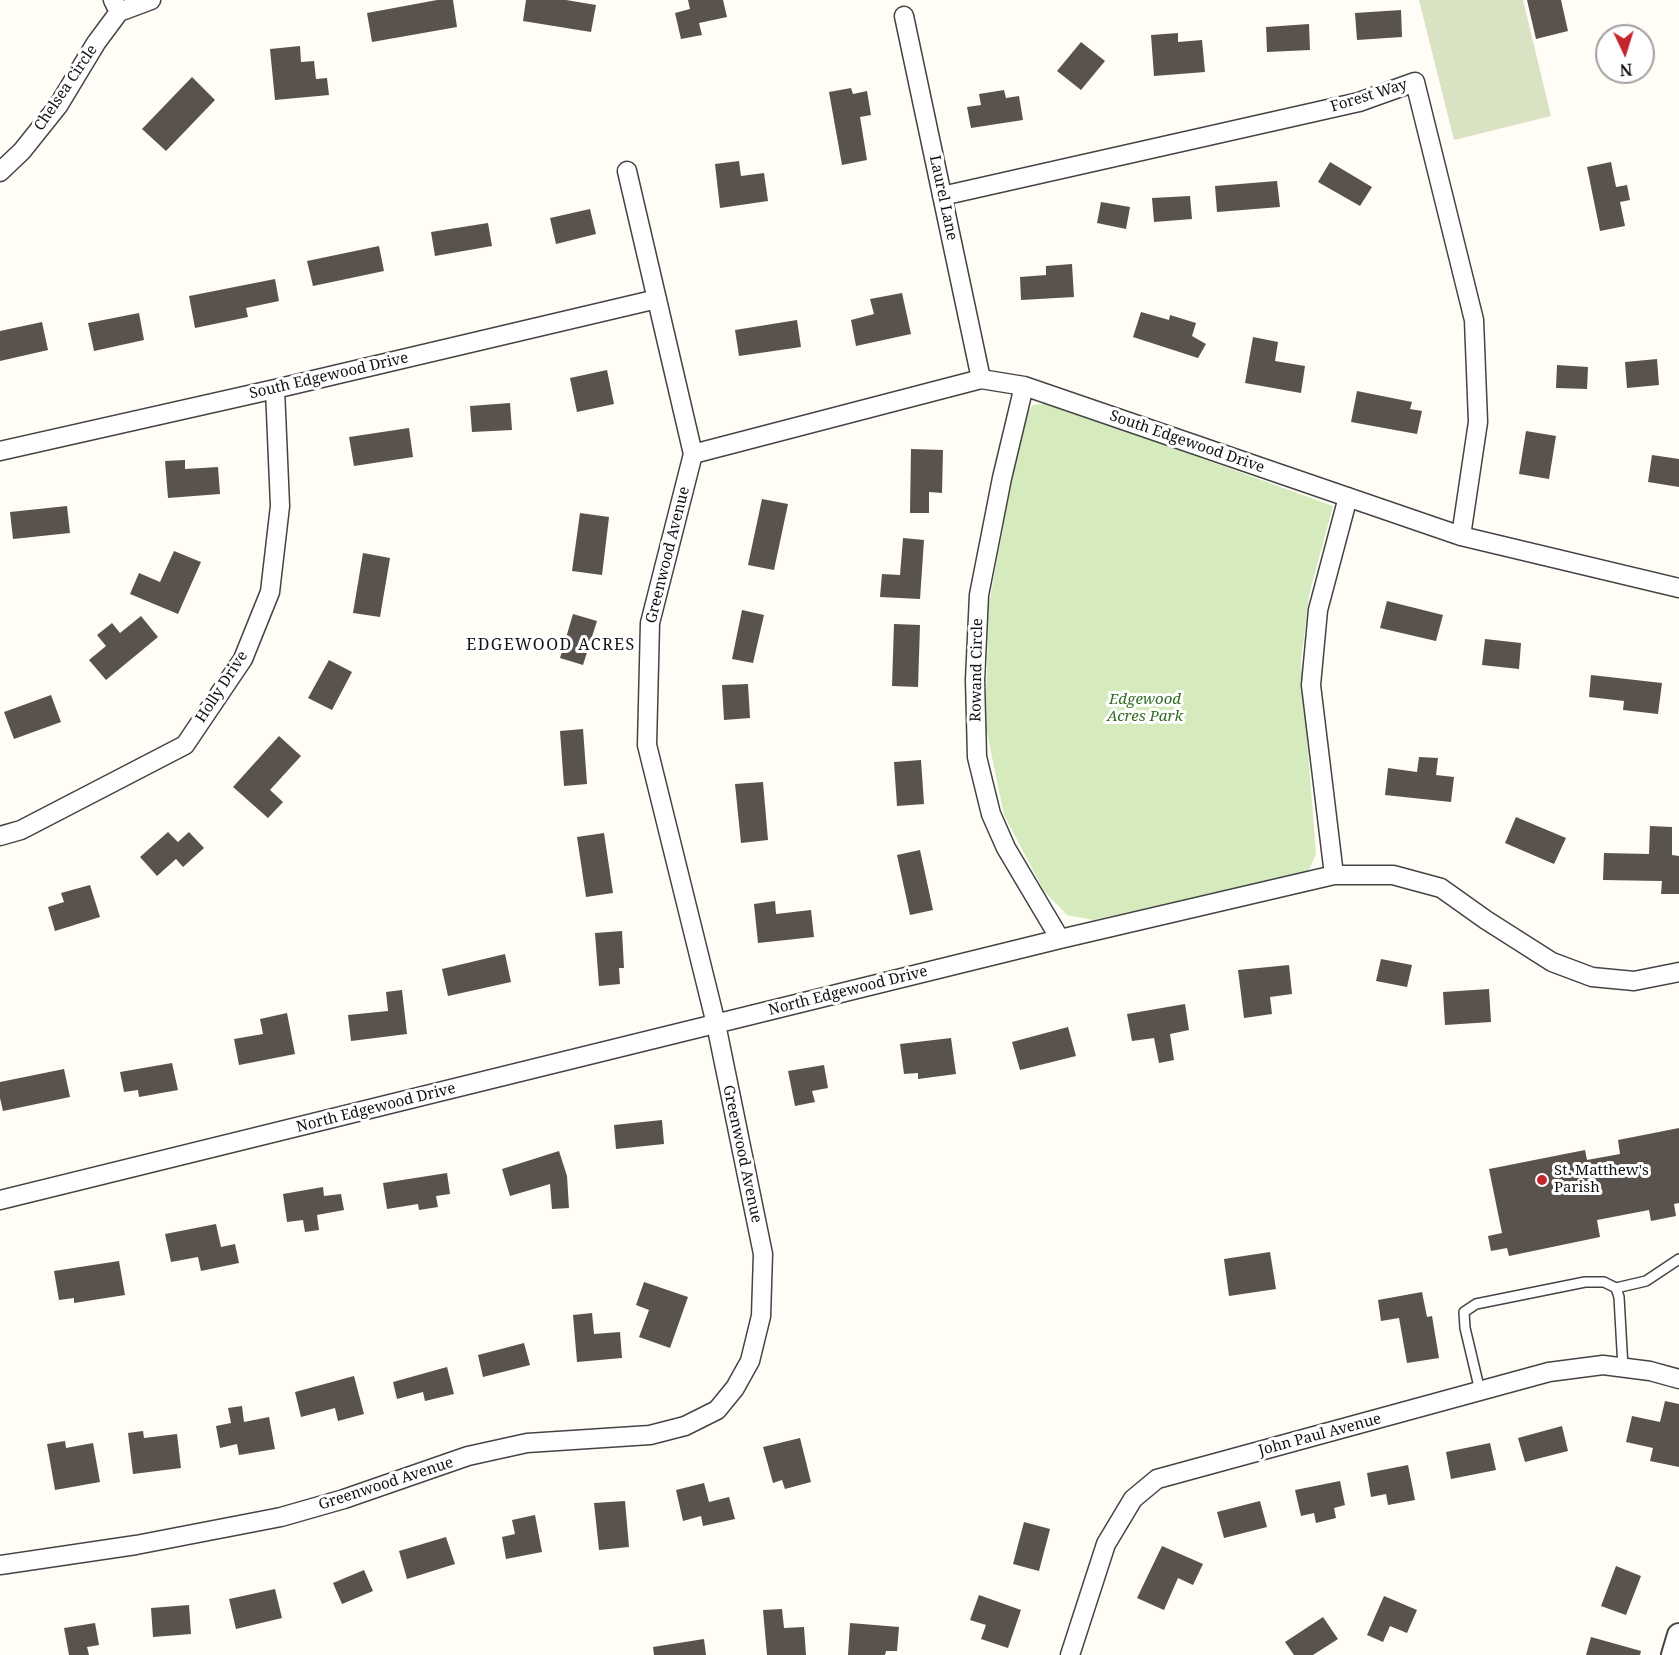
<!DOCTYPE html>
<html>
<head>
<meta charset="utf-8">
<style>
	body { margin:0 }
	#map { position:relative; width:1679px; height:1655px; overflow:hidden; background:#fffdf5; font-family:"Noto Serif",serif }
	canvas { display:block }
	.north { position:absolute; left:1595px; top:24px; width:60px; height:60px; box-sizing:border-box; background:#fff; border:2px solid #a0a0a0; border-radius:50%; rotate:176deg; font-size:16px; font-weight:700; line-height:24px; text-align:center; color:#111 }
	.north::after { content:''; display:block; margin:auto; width:21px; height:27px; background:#c4262e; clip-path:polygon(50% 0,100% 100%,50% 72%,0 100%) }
</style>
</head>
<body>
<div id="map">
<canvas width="1679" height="1655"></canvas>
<div class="north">N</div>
</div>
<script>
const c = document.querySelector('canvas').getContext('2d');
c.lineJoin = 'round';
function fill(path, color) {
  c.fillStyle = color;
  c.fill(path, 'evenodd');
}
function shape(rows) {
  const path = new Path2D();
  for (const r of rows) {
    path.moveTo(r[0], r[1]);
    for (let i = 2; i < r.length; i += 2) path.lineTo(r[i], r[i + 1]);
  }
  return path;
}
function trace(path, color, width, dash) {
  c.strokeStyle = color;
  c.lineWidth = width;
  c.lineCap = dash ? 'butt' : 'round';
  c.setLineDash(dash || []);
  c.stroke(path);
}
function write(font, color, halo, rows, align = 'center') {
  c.font = font + ' "Noto Serif",serif';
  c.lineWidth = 6;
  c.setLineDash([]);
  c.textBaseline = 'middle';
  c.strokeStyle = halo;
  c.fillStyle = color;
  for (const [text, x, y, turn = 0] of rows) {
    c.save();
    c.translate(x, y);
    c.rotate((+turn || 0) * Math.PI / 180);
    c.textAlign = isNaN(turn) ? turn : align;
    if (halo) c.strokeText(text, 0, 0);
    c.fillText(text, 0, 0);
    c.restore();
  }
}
fill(shape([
	[1049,403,1333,506,1309,595,1301,661,1316,854,1308,872,1093,920,1067,915,1044,891,1004,815,985,723,989,604,1023,419,1033,405]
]), '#d5ebbd');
fill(shape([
	[1419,0,1523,0,1551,116,1454,140]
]), '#d9e3c4');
fill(shape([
	[437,0,453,0,457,27,372,42,367,13],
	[526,0,566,0,596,5,591,32,523,21],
	[688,0,723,0,727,17,699,23,702,35,681,39,675,13,690,9],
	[1527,0,1561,0,1568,31,1536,39],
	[1401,10,1402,37,1357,40,1355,13],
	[1309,24,1310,50,1267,52,1266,27],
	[1178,33,1178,42,1202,40,1205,72,1154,76,1151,35],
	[1081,42,1105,61,1081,90,1057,71],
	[300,46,301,62,314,61,316,79,327,78,329,95,275,100,270,49],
	[192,77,215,100,166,151,142,129],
	[851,88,853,94,867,91,871,115,860,117,867,160,842,165,829,92],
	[1004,90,1006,98,1019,96,1023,120,971,128,967,107,981,105,979,94],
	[739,161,741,176,764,173,768,201,720,208,715,164],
	[1330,162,1372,187,1360,206,1318,182],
	[1611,162,1616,187,1627,185,1630,200,1620,202,1625,226,1600,231,1587,167],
	[1277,181,1280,207,1217,212,1215,186],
	[1190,196,1192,219,1154,222,1152,198],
	[1101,202,1130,207,1126,229,1097,223],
	[590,209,596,234,556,244,550,218],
	[488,223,492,246,435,256,431,232],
	[379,246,384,271,313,286,307,261],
	[1072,264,1074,297,1021,300,1020,277,1046,275,1046,266],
	[275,279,279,301,246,308,248,317,195,328,189,296],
	[902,293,911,334,856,346,851,320,874,314,870,299],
	[1141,312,1169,320,1170,315,1196,323,1192,336,1206,344,1198,358,1133,337],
	[139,313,144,340,94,351,88,323],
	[797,320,801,347,739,356,735,330],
	[42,322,48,350,0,361,0,331],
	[1253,337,1278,342,1275,361,1305,366,1301,393,1245,383],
	[1657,359,1659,385,1627,388,1625,362],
	[1557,365,1588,367,1587,389,1556,388],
	[607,370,614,404,577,412,570,378],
	[1357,391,1412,402,1410,409,1422,411,1417,434,1351,422],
	[510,403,512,430,472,432,470,406],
	[409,428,413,457,354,466,349,437],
	[1526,431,1556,436,1549,479,1519,474],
	[911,449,943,450,942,493,929,492,929,513,910,513],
	[1652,455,1679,459,1679,487,1648,482],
	[185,460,185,469,218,467,220,494,168,498,165,461],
	[762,499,788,504,774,570,748,565],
	[67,506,70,533,13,539,10,512],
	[580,513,609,517,602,575,572,571],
	[903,538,924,540,920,599,880,597,882,574,900,575],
	[174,551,201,562,178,614,130,594,139,573,160,582],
	[363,553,390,558,380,617,353,613],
	[1387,601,1443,615,1436,641,1380,628],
	[742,610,764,615,753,663,732,659],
	[573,614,597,621,583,665,560,658],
	[141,616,158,637,106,680,89,660,106,646,97,635,112,623,120,633],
	[894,624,920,625,918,687,892,686],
	[1485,639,1521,643,1519,669,1482,665],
	[329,660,352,672,332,710,308,698],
	[1591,675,1662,683,1658,714,1623,710,1624,701,1589,697],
	[748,684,750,718,724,720,722,685],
	[51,695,61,722,14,739,4,712],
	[583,729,587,784,564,786,560,731],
	[279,736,301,756,270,790,283,802,268,818,233,787],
	[1419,757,1438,758,1436,775,1454,777,1451,802,1385,795,1388,768,1417,772],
	[921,760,924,804,897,806,894,762],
	[763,782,768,840,741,843,735,784],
	[1516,817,1566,838,1554,864,1505,843],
	[1650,826,1672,827,1672,855,1679,856,1679,894,1661,894,1662,881,1603,880,1604,853,1649,854],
	[168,832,178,842,189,832,204,848,183,867,176,859,157,876,140,857],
	[604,833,613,893,586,897,577,837],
	[920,850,933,910,910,915,897,855],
	[90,885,100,917,55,931,48,907,64,902,61,893],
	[775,901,776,914,811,910,814,937,758,943,754,904],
	[622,931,624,968,619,968,620,984,599,986,595,933],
	[505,954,511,982,448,996,442,969],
	[1381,959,1412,965,1407,987,1376,981],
	[1289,965,1292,994,1270,997,1272,1014,1244,1018,1238,970],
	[1489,989,1491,1022,1445,1025,1443,992],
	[402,990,407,1034,351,1041,348,1015,388,1011,386,992],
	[1185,1004,1189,1030,1170,1034,1174,1060,1159,1063,1154,1038,1132,1041,1127,1014],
	[287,1013,295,1054,239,1065,234,1039,263,1034,260,1019],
	[1068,1027,1076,1056,1020,1070,1012,1042],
	[951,1038,956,1074,918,1079,918,1073,904,1074,900,1044],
	[172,1063,178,1090,139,1097,138,1090,124,1092,120,1072],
	[824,1065,828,1088,812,1091,815,1102,795,1106,788,1071],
	[64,1069,70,1097,3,1111,0,1098,0,1082],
	[662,1120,664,1144,616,1149,614,1125],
	[1679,1128,1679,1203,1674,1204,1676,1216,1651,1221,1649,1210,1597,1220,1600,1237,1509,1256,1507,1248,1491,1251,1488,1236,1502,1233,1489,1169,1585,1150,1587,1160,1620,1154,1618,1140],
	[559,1151,567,1176,569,1208,552,1209,550,1184,510,1196,502,1169],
	[447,1173,450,1194,436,1196,438,1207,419,1210,418,1204,387,1209,383,1183],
	[323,1187,324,1196,341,1194,344,1210,317,1215,319,1230,305,1232,303,1220,287,1222,283,1194],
	[216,1224,221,1247,235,1244,239,1263,201,1271,198,1257,171,1262,165,1234],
	[1270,1252,1276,1289,1229,1296,1224,1259],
	[119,1261,125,1295,74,1303,74,1298,59,1300,54,1271],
	[644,1282,688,1297,670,1348,639,1337,649,1310,636,1305],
	[1422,1292,1427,1317,1432,1316,1439,1358,1407,1363,1399,1318,1381,1321,1378,1300],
	[592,1313,594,1334,620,1332,622,1358,577,1362,573,1315],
	[524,1343,530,1365,483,1377,478,1355],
	[447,1367,454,1394,425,1401,423,1392,397,1399,393,1382],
	[354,1376,364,1414,338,1421,335,1408,301,1417,295,1392],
	[1665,1401,1679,1404,1679,1467,1650,1461,1653,1448,1626,1442,1632,1416,1660,1422],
	[242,1406,244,1422,269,1417,275,1449,239,1455,237,1444,220,1448,216,1426,231,1423,228,1408],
	[1562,1426,1568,1451,1525,1462,1518,1438],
	[143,1431,144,1438,177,1434,181,1468,133,1474,128,1433],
	[800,1438,811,1482,785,1489,782,1480,773,1483,763,1447],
	[65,1441,66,1448,93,1443,100,1482,55,1490,47,1444],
	[1490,1443,1496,1470,1451,1479,1446,1452],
	[1408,1465,1415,1500,1388,1505,1386,1494,1371,1497,1367,1473],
	[1340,1481,1345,1505,1334,1508,1336,1518,1316,1523,1314,1513,1301,1516,1295,1490],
	[704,1483,709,1502,729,1497,735,1519,703,1526,701,1516,683,1521,676,1490],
	[625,1501,629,1547,599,1550,594,1503],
	[1260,1501,1267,1527,1224,1538,1217,1512],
	[535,1515,542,1552,506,1559,502,1537,515,1534,512,1520],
	[1024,1522,1050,1529,1039,1571,1013,1564],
	[446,1537,455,1564,407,1579,399,1551],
	[1162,1546,1203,1564,1193,1585,1178,1578,1164,1610,1137,1598],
	[1616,1566,1641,1576,1626,1615,1601,1606],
	[364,1570,373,1591,342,1604,333,1583],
	[275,1589,282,1618,236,1629,229,1599],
	[979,1595,1021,1610,1008,1648,981,1639,986,1625,970,1620],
	[1384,1596,1417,1610,1407,1633,1390,1626,1383,1642,1367,1635],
	[189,1605,191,1634,153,1637,151,1608],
	[782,1609,784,1628,804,1627,806,1655,767,1655,763,1610],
	[1323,1617,1338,1639,1313,1655,1294,1655,1285,1642],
	[95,1623,99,1645,87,1647,89,1655,69,1655,64,1628],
	[850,1623,899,1627,897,1651,886,1651,885,1655,848,1655],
	[1591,1637,1641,1651,1640,1655,1586,1655],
	[704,1639,706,1655,654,1655,653,1647]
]), '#5a524d');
const service = shape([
	[1616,1288,1646,1281,1679,1259],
	[1480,1391,1465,1328,1464,1312,1476,1304,1585,1282,1604,1282,1616,1288,1619,1297,1623,1368]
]);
const minor = shape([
	[119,12,151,0],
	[904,16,981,379],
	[0,172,22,151,58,106,96,43,119,12,113,0],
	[942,196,1359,102,1415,82,1474,320,1478,422,1461,536],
	[1024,386,1002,478,979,595,975,680,977,757,991,814,1006,848,1060,939],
	[0,451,275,389,657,299],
	[693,454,981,379,1024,386,1461,536,1679,588],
	[0,836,21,830,185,745,243,659,270,592,280,506,275,389],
	[1334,875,1311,685,1318,610,1348,497],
	[0,1200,1060,939,1334,875,1393,875,1441,888,1486,920,1552,962,1592,977,1634,981,1679,972],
	[0,1565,136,1545,281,1517,344,1499,468,1456,527,1443,650,1435,685,1426,717,1410,735,1388,750,1361,761,1316,763,1254,716,1024,647,745,650,623,693,454,627,171],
	[1070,1655,1106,1544,1133,1499,1157,1479,1549,1372,1603,1365,1650,1371,1679,1379]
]);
const tertiary = shape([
	[1673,1655,1679,1635]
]);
trace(service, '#444', 12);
trace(minor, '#444', 21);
trace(tertiary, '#444', 26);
trace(service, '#fff', 9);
trace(minor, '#fff', 18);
trace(tertiary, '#fff', 22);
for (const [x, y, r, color] of [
	[1542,1180,6,"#c4262e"]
]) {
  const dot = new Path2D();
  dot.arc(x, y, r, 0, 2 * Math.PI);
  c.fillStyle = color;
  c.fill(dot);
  trace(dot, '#fff', 2);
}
write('15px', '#111', '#fff', [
	["Chelsea Circle",66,88,-56],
	["Forest Way",1369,96,-17],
	["Laurel Lane",943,198,78],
	["South Edgewood Drive",329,376,-13],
	["South Edgewood Drive",1187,442,19],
	["Greenwood Avenue",668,555,-76],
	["Rowand Circle",977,670,-89],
	["Holly Drive",222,687,-57],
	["North Edgewood Drive",848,991,-14],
	["North Edgewood Drive",376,1108,-14],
	["Greenwood Avenue",742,1154,78],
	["John Paul Avenue",1320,1435,-15],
	["Greenwood Avenue",386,1484,-18]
]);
write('italic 15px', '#2f6b1f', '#fff', [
	["Edgewood",1145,700],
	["Acres Park",1145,717]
]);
write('15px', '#111', '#fff', [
	["St. Matthew's",1554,1171],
	["Parish",1554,1188]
], 'left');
c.letterSpacing = '1.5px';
write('16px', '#111', '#fff', [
	["EDGEWOOD ACRES",551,645]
]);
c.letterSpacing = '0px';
</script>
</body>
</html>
